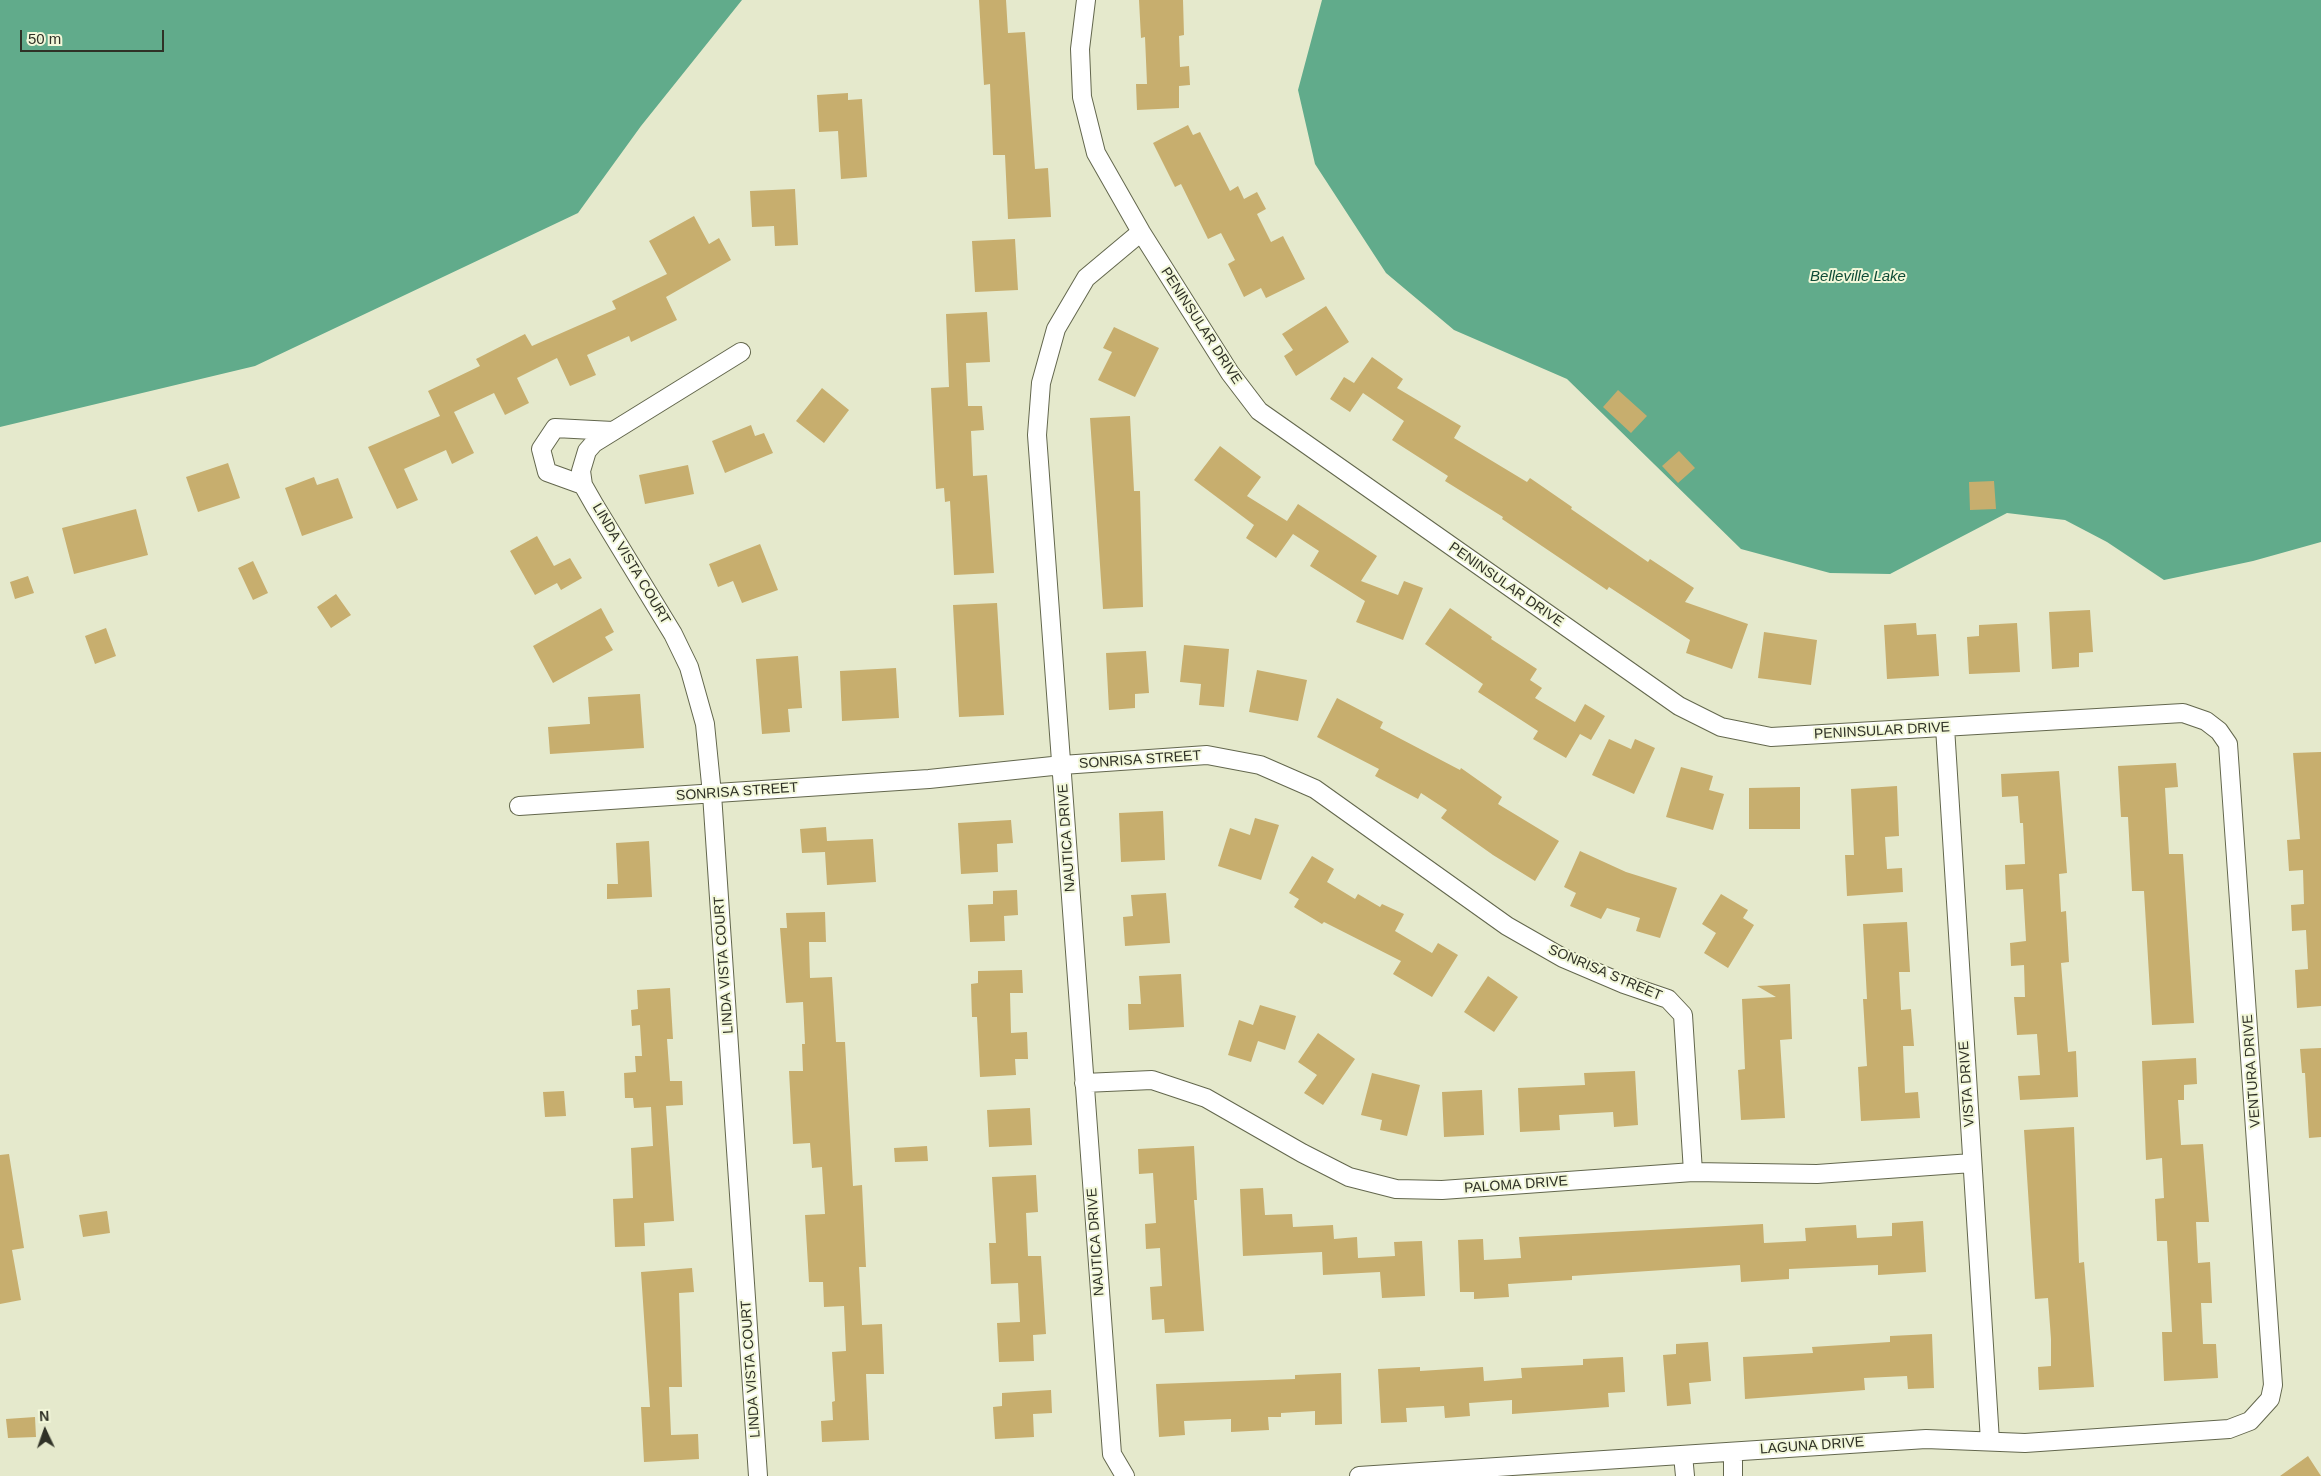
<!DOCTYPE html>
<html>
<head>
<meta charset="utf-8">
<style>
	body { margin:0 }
	#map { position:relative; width:2321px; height:1476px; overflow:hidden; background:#e5e9cc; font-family:Helvetica,sans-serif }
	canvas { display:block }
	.north { position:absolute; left:20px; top:1406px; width:50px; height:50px; -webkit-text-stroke:4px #f2f7d9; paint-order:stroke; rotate:357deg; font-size:14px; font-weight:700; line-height:20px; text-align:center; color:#2f3126 }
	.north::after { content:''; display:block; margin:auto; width:18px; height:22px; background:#2f3126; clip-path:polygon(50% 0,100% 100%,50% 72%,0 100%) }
	.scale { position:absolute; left:20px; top:30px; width:144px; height:22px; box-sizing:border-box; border:2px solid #2f3126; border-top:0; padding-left:6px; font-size:15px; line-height:18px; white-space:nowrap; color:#2f3126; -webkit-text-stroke:4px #f2f7d9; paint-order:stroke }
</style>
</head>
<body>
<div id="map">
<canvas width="2321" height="1476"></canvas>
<div class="north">N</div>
<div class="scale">50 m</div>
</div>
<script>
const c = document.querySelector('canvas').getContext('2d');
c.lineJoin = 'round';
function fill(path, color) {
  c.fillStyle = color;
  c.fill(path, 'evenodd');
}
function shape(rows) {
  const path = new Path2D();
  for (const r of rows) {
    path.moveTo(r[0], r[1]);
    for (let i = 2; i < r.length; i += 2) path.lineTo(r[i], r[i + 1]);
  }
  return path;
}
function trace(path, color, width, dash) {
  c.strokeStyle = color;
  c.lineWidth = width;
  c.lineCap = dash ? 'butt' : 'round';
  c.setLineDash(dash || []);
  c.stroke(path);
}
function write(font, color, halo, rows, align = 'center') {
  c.font = font + ' Helvetica,sans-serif';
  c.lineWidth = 4;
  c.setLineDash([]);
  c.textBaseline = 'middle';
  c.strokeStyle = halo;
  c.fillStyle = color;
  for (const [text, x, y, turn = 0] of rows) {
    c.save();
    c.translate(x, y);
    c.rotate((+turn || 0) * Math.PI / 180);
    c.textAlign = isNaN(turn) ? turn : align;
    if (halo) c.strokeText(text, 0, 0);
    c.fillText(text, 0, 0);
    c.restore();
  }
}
fill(shape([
	[0,0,742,0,641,126,578,213,255,366,0,427],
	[1322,0,2321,0,2321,542,2253,561,2164,580,2107,542,2065,520,2007,513,1890,574,1830,573,1741,549,1567,379,1454,330,1386,273,1315,164,1298,90]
]), '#61ab8b');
fill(shape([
	[979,0,1006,0,1008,33,1025,32,1035,169,1048,168,1051,217,1008,219,1005,155,993,155,990,84,984,85],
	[1139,0,1183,0,1184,35,1179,36,1180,67,1189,66,1190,85,1179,86,1179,108,1137,110,1136,84,1147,84,1145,37,1141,38],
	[848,93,848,100,862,99,867,177,841,179,838,131,819,132,817,95],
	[1188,125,1193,135,1200,132,1230,191,1238,186,1244,199,1257,192,1266,209,1257,214,1271,242,1283,236,1305,279,1266,298,1261,288,1244,297,1228,264,1235,260,1221,233,1208,239,1181,184,1175,187,1153,143],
	[795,189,798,245,775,246,774,226,752,227,750,191],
	[694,216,709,244,719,238,731,260,666,297,677,320,631,342,629,336,587,355,596,375,570,386,557,358,517,378,529,403,505,415,494,393,454,412,474,453,452,464,446,450,404,469,418,500,397,509,368,447,440,416,428,391,480,366,476,359,525,334,532,346,616,309,612,301,667,274,649,241],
	[1015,239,1018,290,975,292,972,241],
	[1326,306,1349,342,1296,376,1284,356,1293,350,1282,334],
	[987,312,990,362,966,363,968,406,982,406,984,430,971,431,973,476,987,475,994,573,954,575,950,501,945,502,944,488,936,489,931,388,949,387,946,314],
	[1114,327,1159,348,1135,397,1098,380,1112,352,1103,348],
	[1372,357,1403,379,1397,388,1461,426,1454,438,1527,482,1530,478,1572,507,1571,509,1648,562,1650,559,1694,588,1685,602,1748,624,1732,669,1686,653,1690,640,1609,587,1607,590,1502,519,1503,517,1445,481,1448,476,1392,440,1404,421,1363,393,1350,412,1330,399,1344,377,1354,383],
	[822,388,849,410,824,443,796,421],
	[1618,390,1647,416,1631,433,1603,407],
	[1130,416,1134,491,1140,491,1143,607,1103,609,1090,418],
	[751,425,755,436,764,433,773,453,725,473,712,441],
	[1220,446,1261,477,1247,496,1287,521,1298,504,1377,556,1361,581,1398,595,1404,581,1423,588,1403,640,1356,622,1365,601,1310,566,1319,551,1293,534,1276,558,1246,538,1254,525,1194,480],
	[1679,451,1695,468,1678,483,1662,466],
	[228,463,240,498,198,512,186,477],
	[688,465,694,494,645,504,639,475],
	[314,477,317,485,338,478,353,518,302,536,285,488],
	[1994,481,1996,509,1970,510,1969,482],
	[136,509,148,555,74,574,62,528],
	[537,536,554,566,570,558,582,578,561,590,557,583,535,595,510,551],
	[760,544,778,590,742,603,733,581,718,587,709,564],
	[253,561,268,593,253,600,238,568],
	[28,576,34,593,15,599,10,582],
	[336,594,351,615,331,628,317,607],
	[997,603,1004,715,959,717,953,605],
	[601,608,614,632,605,637,613,650,553,683,533,646],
	[1450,608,1492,637,1491,639,1537,669,1530,680,1542,688,1535,698,1575,722,1585,704,1605,716,1591,740,1580,734,1566,758,1533,739,1538,731,1478,692,1483,684,1425,644],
	[2090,610,2093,652,2079,653,2079,667,2052,669,2049,612],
	[1916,623,1917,635,1936,634,1939,676,1887,679,1884,625],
	[2017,623,2020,672,1969,674,1967,637,1979,636,1979,625],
	[106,628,116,656,95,664,85,636],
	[1764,632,1817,640,1811,685,1758,678],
	[1184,645,1229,649,1224,707,1199,705,1201,684,1180,682],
	[1146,651,1149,693,1135,694,1135,708,1109,710,1106,653],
	[798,656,802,708,788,709,790,732,762,734,756,659],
	[896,668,899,718,842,721,840,671],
	[1257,670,1307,680,1298,721,1249,712],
	[640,694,644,748,550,754,548,727,590,724,588,697],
	[1337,698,1383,722,1380,728,1460,770,1461,768,1502,797,1498,804,1559,841,1535,881,1493,855,1441,818,1447,810,1421,793,1418,799,1375,776,1379,769,1317,737],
	[1609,739,1631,749,1635,739,1655,748,1634,794,1592,775],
	[2321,752,2321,1006,2297,1008,2295,970,2308,969,2306,930,2292,931,2291,905,2304,904,2303,870,2289,871,2287,840,2300,839,2293,753],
	[2176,763,2178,787,2165,788,2169,854,2183,854,2194,1023,2152,1025,2144,891,2132,891,2128,817,2121,817,2118,766],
	[1681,767,1713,776,1709,790,1724,794,1713,830,1666,817],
	[2059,771,2067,873,2059,874,2061,912,2066,911,2069,962,2061,963,2068,1052,2076,1051,2078,1097,2020,1100,2018,1076,2040,1075,2037,1034,2017,1035,2014,997,2025,997,2024,965,2011,966,2010,943,2026,941,2023,889,2006,890,2005,865,2025,864,2023,823,2020,823,2018,796,2002,797,2001,774],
	[1897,786,1899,836,1885,837,1887,869,1902,868,1903,892,1847,896,1845,855,1854,855,1851,789],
	[1800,787,1800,829,1749,829,1749,788],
	[1163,811,1165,860,1121,862,1119,813],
	[1255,818,1279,825,1261,880,1218,866,1230,828,1250,835],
	[1011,820,1013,843,997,844,998,872,961,874,958,823],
	[826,827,827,841,873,839,876,882,827,885,825,852,802,853,800,829],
	[649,841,652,897,607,899,607,884,618,884,616,843],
	[1580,851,1626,872,1677,888,1660,938,1636,931,1640,918,1607,908,1601,919,1570,906,1576,893,1564,887],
	[1312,856,1334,869,1327,882,1355,899,1358,894,1380,907,1382,904,1404,914,1395,931,1432,953,1438,943,1458,955,1432,997,1393,974,1401,961,1324,922,1322,924,1294,907,1299,899,1289,893],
	[1017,890,1018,915,1004,916,1005,941,970,942,968,905,993,904,993,891],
	[1166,893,1170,943,1125,946,1123,917,1133,916,1131,895],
	[1721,894,1748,910,1743,918,1754,925,1728,968,1704,953,1716,933,1702,924],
	[825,912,826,942,809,942,810,978,832,977,836,1042,845,1042,853,1186,862,1185,866,1267,859,1267,862,1325,882,1324,884,1374,866,1374,869,1440,822,1442,821,1421,833,1420,832,1402,835,1401,832,1352,846,1351,844,1306,824,1307,823,1282,809,1282,805,1215,825,1214,822,1167,812,1168,810,1143,793,1144,789,1071,803,1071,802,1044,805,1044,803,1002,786,1003,780,928,787,928,786,913],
	[1907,922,1910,972,1899,972,1901,1010,1911,1009,1914,1046,1903,1046,1905,1093,1918,1092,1920,1118,1861,1121,1858,1067,1867,1066,1863,999,1867,999,1863,924],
	[1022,970,1023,993,1010,993,1011,1033,1027,1032,1028,1059,1015,1059,1016,1075,980,1077,977,1017,972,1017,971,984,978,983,978,971],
	[1181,974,1184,1027,1129,1030,1128,1004,1141,1004,1139,976],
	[1488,976,1518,997,1494,1032,1464,1012],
	[1790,984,1792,1039,1780,1040,1785,1118,1741,1120,1738,1070,1745,1069,1742,999,1776,997,1757,986],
	[670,988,673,1039,667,1039,670,1081,682,1081,683,1105,666,1106,674,1221,644,1223,645,1246,615,1247,613,1199,633,1198,631,1148,653,1146,651,1107,634,1108,633,1098,625,1098,624,1073,636,1072,635,1056,642,1056,640,1025,632,1026,631,1010,638,1009,637,990],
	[1260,1005,1296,1016,1285,1050,1258,1041,1251,1062,1228,1055,1239,1020,1253,1025],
	[1318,1033,1355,1059,1323,1105,1304,1093,1317,1075,1298,1062],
	[2321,1048,2321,1137,2309,1138,2305,1073,2302,1073,2300,1049],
	[2196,1058,2197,1084,2184,1085,2184,1100,2178,1100,2181,1145,2203,1144,2209,1222,2196,1222,2198,1263,2210,1262,2212,1303,2201,1303,2203,1344,2216,1344,2218,1378,2164,1381,2162,1332,2172,1332,2167,1241,2157,1241,2155,1199,2164,1198,2162,1158,2146,1160,2142,1061],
	[1635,1071,1638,1125,1614,1127,1613,1112,1559,1115,1560,1130,1520,1132,1518,1088,1585,1085,1584,1073],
	[1372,1073,1420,1085,1407,1136,1380,1130,1382,1120,1361,1115],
	[1482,1090,1484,1135,1444,1137,1442,1092],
	[564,1091,566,1116,545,1117,543,1092],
	[1030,1108,1032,1145,989,1147,987,1110],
	[2074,1127,2079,1263,2084,1262,2094,1387,2039,1390,2038,1367,2051,1366,2051,1339,2048,1298,2035,1299,2024,1130],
	[927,1146,928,1161,895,1162,894,1148],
	[1194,1146,1197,1200,1194,1200,1204,1331,1165,1333,1164,1319,1152,1320,1150,1287,1162,1286,1160,1248,1146,1249,1145,1224,1156,1223,1153,1173,1139,1174,1138,1149],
	[9,1154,24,1248,12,1250,21,1300,0,1304,0,1155],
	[1036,1175,1038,1212,1026,1213,1028,1256,1041,1256,1046,1334,1033,1335,1034,1361,999,1362,997,1323,1020,1322,1018,1283,991,1284,989,1243,996,1243,992,1177],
	[1263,1188,1265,1215,1292,1214,1293,1227,1333,1225,1334,1239,1357,1237,1358,1258,1395,1256,1394,1242,1422,1241,1425,1296,1382,1298,1380,1272,1323,1275,1322,1252,1243,1256,1240,1189],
	[107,1211,110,1233,83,1237,79,1215],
	[1923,1221,1926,1272,1878,1275,1878,1265,1789,1269,1789,1279,1741,1282,1740,1265,1572,1276,1572,1280,1508,1284,1509,1297,1474,1299,1474,1292,1460,1292,1458,1240,1483,1239,1484,1260,1521,1258,1519,1237,1763,1224,1764,1243,1806,1241,1805,1228,1856,1225,1857,1238,1892,1236,1892,1223],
	[692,1268,694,1292,679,1293,682,1387,669,1387,671,1435,698,1434,699,1459,644,1462,641,1407,650,1407,641,1272],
	[1932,1334,1934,1388,1908,1389,1907,1376,1864,1378,1865,1390,1745,1399,1743,1357,1813,1353,1812,1347,1890,1342,1890,1336],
	[1708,1342,1711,1381,1689,1383,1691,1404,1667,1406,1663,1355,1676,1354,1676,1344],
	[1623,1357,1625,1392,1608,1393,1609,1407,1512,1414,1512,1400,1469,1403,1470,1416,1445,1418,1444,1406,1406,1408,1407,1422,1381,1423,1378,1369,1420,1367,1420,1371,1483,1367,1484,1381,1522,1378,1521,1368,1583,1365,1583,1359],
	[1341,1373,1342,1424,1315,1425,1315,1411,1281,1413,1281,1417,1268,1417,1269,1430,1231,1432,1231,1419,1184,1421,1185,1435,1159,1437,1156,1384,1295,1379,1295,1375],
	[1051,1390,1052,1413,1033,1414,1034,1437,995,1439,993,1407,1002,1406,1002,1393],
	[35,1417,36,1437,8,1438,6,1419],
	[2308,1456,2321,1476,2280,1476]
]), '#c7ae6e');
const street = shape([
	[1086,0,1080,49,1082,97,1096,153,1141,232,1230,373,1259,411,1679,706,1721,727,1771,737,2183,713,2206,721,2219,731,2228,744,2273,1385,2270,1399,2250,1421,2229,1429,2025,1443,1926,1439,1359,1476],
	[741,352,594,443,587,451,581,471,583,485,595,506,673,634,689,667,705,724,712,794,758,1476],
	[583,485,547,472,541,449,555,428,613,431],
	[1945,727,1990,1441],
	[519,806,929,779,1062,765,1207,755,1260,765,1315,789,1507,926,1563,958,1624,984,1668,999,1683,1015,1693,1172],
	[1084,1083,1152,1080,1206,1098,1302,1153,1349,1177,1396,1189,1442,1190,1693,1172,1817,1174,1972,1163],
	[1733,1452,1733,1476],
	[1683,1455,1685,1476],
	[1125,1476,1112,1454,1037,435,1041,383,1056,329,1086,278,1141,232]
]);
trace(street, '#63674d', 20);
trace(street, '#fff', 18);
write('14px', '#2f3126', '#f2f7d9', [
	["PENINSULAR DRIVE",1201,326,57],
	["LINDA VISTA COURT",631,564,59],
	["PENINSULAR DRIVE",1506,585,35],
	["PENINSULAR DRIVE",1882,731,-3],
	["SONRISA STREET",1140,760,-4],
	["SONRISA STREET",737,792,-4],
	["NAUTICA DRIVE",1067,838,-94],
	["LINDA VISTA COURT",724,965,-94],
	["SONRISA STREET",1605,973,23],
	["VENTURA DRIVE",2252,1071,-94],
	["VISTA DRIVE",1967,1084,-94],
	["PALOMA DRIVE",1516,1185,-4],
	["NAUTICA DRIVE",1096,1242,-94],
	["LINDA VISTA COURT",751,1369,-94],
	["LAGUNA DRIVE",1812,1446,-4]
]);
write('italic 15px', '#0d4a35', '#f2f7d9', [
	["Belleville Lake",1858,277]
]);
</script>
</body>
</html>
